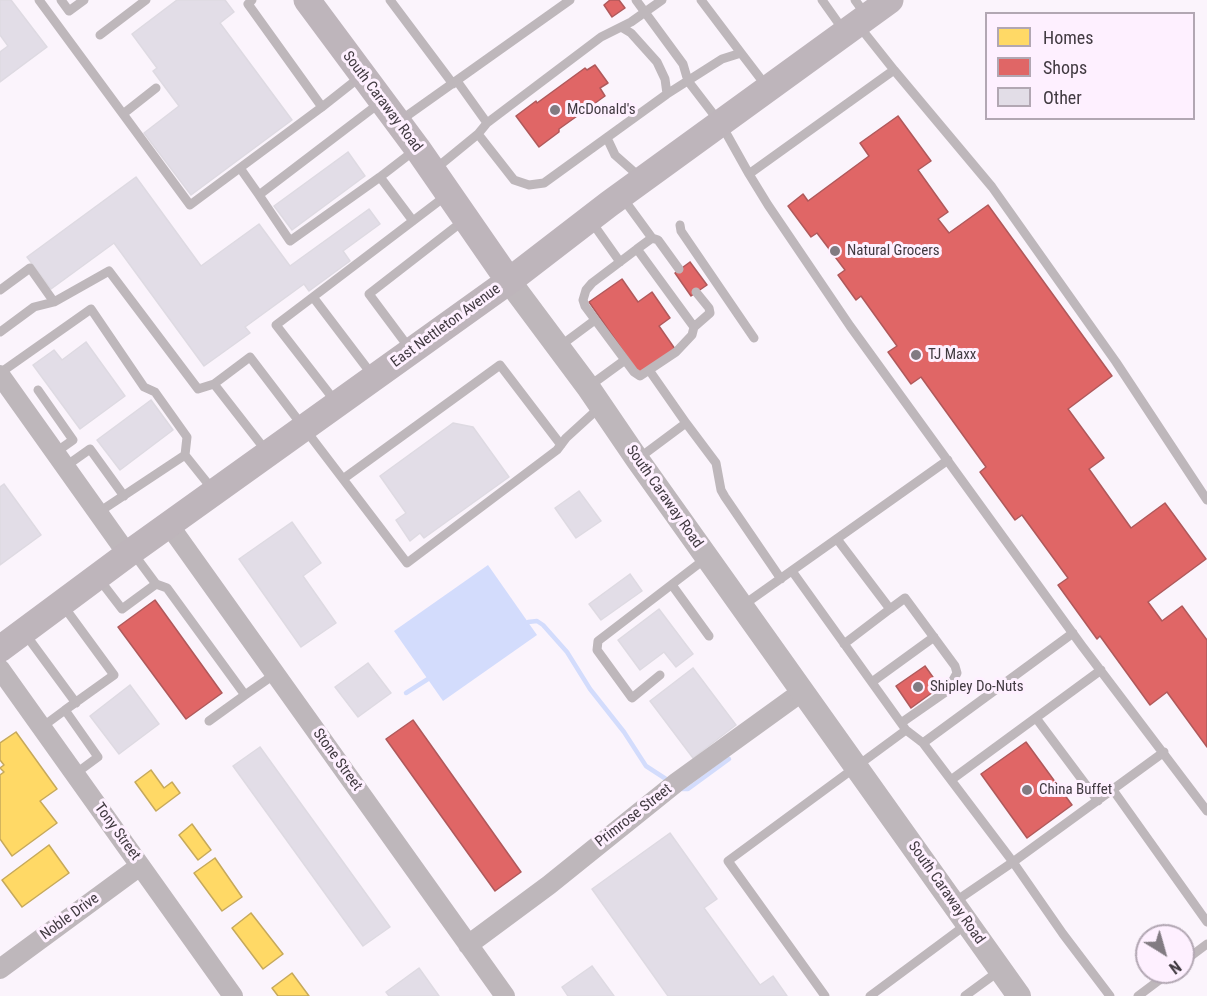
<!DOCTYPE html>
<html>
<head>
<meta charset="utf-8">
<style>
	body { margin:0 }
	#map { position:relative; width:1207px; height:996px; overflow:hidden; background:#fbf4fc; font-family:"Roboto Condensed",sans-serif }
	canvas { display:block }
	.legend { position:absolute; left:985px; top:12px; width:210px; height:108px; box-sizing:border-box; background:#fef0ff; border:2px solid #b2a7b3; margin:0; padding:8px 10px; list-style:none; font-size:18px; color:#413a41 }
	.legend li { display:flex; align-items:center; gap:12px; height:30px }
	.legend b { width:30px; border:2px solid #b2a7b3 }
	.north { position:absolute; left:1135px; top:924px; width:60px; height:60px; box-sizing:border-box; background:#fef0ff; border:2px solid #b2a7b3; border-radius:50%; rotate:143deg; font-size:16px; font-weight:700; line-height:24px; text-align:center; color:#413a41 }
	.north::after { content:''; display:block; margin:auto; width:21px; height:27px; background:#827b82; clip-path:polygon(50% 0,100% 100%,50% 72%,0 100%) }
</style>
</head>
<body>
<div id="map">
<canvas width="1207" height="996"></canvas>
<ul class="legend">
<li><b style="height:16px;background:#ffd966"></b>Homes</li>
<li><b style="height:16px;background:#e06666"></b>Shops</li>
<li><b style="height:16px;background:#e2dde7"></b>Other</li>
</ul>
<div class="north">N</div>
</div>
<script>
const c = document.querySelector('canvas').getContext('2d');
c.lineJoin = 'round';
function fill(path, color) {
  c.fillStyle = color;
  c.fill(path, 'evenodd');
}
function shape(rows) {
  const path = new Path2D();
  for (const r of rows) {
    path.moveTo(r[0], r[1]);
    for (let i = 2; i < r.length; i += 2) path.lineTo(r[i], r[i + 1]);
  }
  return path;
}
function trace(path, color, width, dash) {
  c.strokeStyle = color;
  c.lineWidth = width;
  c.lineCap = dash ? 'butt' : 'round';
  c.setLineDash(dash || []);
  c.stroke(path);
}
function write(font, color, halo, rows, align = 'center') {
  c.font = font + ' "Roboto Condensed",sans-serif';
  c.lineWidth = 6;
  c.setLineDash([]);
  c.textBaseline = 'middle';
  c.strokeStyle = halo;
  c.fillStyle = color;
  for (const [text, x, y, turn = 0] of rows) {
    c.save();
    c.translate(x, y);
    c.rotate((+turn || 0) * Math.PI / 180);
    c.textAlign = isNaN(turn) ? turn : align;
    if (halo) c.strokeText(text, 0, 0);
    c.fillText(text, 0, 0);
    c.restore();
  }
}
fill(shape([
	[488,565,537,635,443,701,394,631]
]), '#d3dcfc');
const homes = shape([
	[16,732,57,789,40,801,57,823,12,856,0,839,0,775,4,772,0,768,4,765,0,760,0,743,16,732],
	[151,770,164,788,172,782,180,793,156,811,135,782,151,770],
	[192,824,211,850,198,860,179,835,192,824],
	[49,845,69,873,22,907,2,880,49,845],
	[215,858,242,897,222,911,194,873,215,858],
	[251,913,283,954,263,969,232,928,251,913],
	[292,973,309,996,278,996,272,988,292,973]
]);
fill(homes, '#ffd966');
trace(homes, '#c6a95b', 1.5);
const shops = shape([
	[610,0,619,0,625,8,612,17,604,5,610,0],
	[595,65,608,83,600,88,605,96,559,129,559,132,539,147,516,116,536,101,537,103,585,68,587,70,595,65],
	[898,116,931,161,918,170,948,212,938,219,949,233,988,205,1112,376,1068,409,1104,458,1089,469,1131,528,1165,503,1206,559,1148,602,1162,621,1182,606,1207,640,1207,747,1167,692,1150,705,1100,636,1097,639,1058,585,1068,578,1022,515,1015,520,980,472,986,467,921,377,911,384,888,352,897,346,861,296,856,300,838,275,845,270,817,233,811,237,788,206,803,194,808,201,869,156,860,143,898,116],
	[690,262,707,285,691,296,675,273,690,262],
	[622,279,638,302,652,292,670,318,659,326,675,349,639,374,589,302,622,279],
	[155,600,222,693,186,719,118,627,155,600],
	[925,666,940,687,911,708,896,686,925,666],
	[413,720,521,872,495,891,386,739,413,720],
	[1026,742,1072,805,1027,838,981,774,1026,742]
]);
fill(shops, '#e06666');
trace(shops, '#b0595b', 1.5);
trace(shape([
	[528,622,537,621,543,625,567,652,590,689,624,732,646,766,669,781],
	[406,693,428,679],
	[682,789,688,789,729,759]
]), '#d3dcfc', 4.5);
const building = shape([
	[0,0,11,0,47,47,0,82,0,52,8,46,0,35,0,0],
	[177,0,225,0,234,12,220,23,292,120,191,195,144,133,179,106,153,71,157,68,132,34,177,0],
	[348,152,365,176,292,230,274,206,348,152],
	[136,177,201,266,259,224,290,266,369,209,380,224,343,251,350,261,309,291,304,284,245,327,250,333,204,366,114,243,51,289,27,257,136,177],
	[86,342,125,396,80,429,33,365,54,350,62,360,86,342],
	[151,400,173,430,120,470,97,440,151,400],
	[453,423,473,427,509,477,424,538,420,533,410,541,396,520,406,513,380,476,453,423],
	[4,484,41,535,0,565,0,487,4,484],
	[579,491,601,521,576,538,555,508,579,491],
	[292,522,321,563,303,576,336,623,301,647,239,559,292,522],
	[630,574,642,591,601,620,589,604,630,574],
	[659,609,693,654,676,667,664,652,640,670,618,640,659,609],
	[368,663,391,693,358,717,335,687,368,663],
	[693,668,736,725,693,758,650,701,693,668],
	[130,685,159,724,119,754,90,716,130,685],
	[260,747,390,927,363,946,233,766,260,747],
	[670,833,717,899,704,908,760,985,773,976,787,996,668,996,592,889,670,833],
	[592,966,614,996,568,996,562,987,592,966],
	[419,968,439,996,389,996,386,992,419,968]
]);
fill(building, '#e2dde7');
trace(building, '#dedae2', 1.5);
trace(shape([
	[39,0,123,114],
	[61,0,69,11,84,0],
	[252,0,248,4,322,107,360,77],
	[390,0,453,84],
	[636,0,683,64,688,81,721,124,749,174,894,70,859,26],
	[701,0,741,53],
	[822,0,844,31],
	[855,0,866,15],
	[621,27,631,33,657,62,665,79,667,94],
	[100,35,146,0],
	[894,70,992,187,1116,362,1207,500],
	[457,81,487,123],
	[156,88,123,114,190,205,322,107],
	[401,120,570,0],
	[478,134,514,180,529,185,544,183,667,94,722,59,741,53,767,87],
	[607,138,615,155,641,178],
	[240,168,259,195],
	[434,170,478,134,487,123,601,37,631,22,662,0],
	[749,174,768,205,850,326,1082,646,1207,811],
	[380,177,290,241,259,195,381,102],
	[622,197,652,238,637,249,694,327,692,335,676,352,649,370,686,423],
	[413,221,380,177,415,150],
	[591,221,620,262],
	[680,225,681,231,754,338],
	[652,238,658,240,679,269],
	[637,249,592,283,586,290,583,300,585,306,634,372,640,376,649,370],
	[0,290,30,268,54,302],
	[313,297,447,195],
	[694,327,710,313,709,308,696,292],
	[0,332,34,307,54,302,109,271,198,389,214,384,267,452],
	[560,346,595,320],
	[410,349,369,294,463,221],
	[0,373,91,309,144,387,155,392,187,437,185,455,213,490],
	[214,384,250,357,407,563,557,450,566,438,600,407],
	[588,387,625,360],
	[38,390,73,440,56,452],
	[335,401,276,325,313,297,373,376],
	[639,458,686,423,716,463,721,490,725,497,781,579],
	[66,466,90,449,124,496],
	[343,479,500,365,561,445],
	[99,512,185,455],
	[837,539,890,609,844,644],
	[792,571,906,730],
	[99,579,122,609,156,584,133,553],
	[156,584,167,588,245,695,209,721],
	[672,585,709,636],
	[62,604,114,675,65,710],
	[742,606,948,460],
	[890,609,905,598,955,666,957,673,947,691,901,723],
	[26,635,76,703],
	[660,675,632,698,597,650,598,641,705,559],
	[872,682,934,637],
	[245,695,275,674],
	[1036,718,1098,801],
	[42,727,65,710,98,757,75,774],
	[923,743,1013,862,1063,934,1110,996],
	[951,780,1101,670],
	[1113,790,1207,922],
	[953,903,1013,862,1164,752],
	[1183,962,1207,944],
	[825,996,728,861,906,730,923,743,1073,633],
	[870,996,967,924],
	[965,996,999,971],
	[1138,996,1170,972]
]), '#beb7bb', 9);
trace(shape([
	[0,375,128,555],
	[169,525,505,996],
	[0,669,233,996],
	[468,945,549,885,677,782,803,691],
	[0,969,140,866]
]), '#beb7bb', 20);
trace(shape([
	[509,281,588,387,637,459,1019,996]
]), '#beb7bb', 24);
trace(shape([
	[307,0,417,148,509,281],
	[0,649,132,551,509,281,609,204,890,0]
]), '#beb5bb', 27);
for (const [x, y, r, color] of [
	[555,110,6,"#827b82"],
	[835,251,6,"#827b82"],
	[916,355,6,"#827b82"],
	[918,687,6,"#827b82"],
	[1027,790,6,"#827b82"]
]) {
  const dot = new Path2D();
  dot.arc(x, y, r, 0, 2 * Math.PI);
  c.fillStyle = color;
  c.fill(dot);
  trace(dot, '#fef0ff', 2);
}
write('15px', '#413a41', '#fef0ff', [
	["South Caraway Road",382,102,53],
	["East Nettleton Avenue",446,326,-36],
	["South Caraway Road",664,497,55],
	["Stone Street",337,760,54],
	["Primrose Street",634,816,-38],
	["Tony Street",117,832,54],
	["South Caraway Road",946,893,55],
	["Noble Drive",70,917,-36]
]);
write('15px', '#413a41', '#fef0ff', [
	["McDonald's",567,110],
	["Natural Grocers",847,251],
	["TJ Maxx",928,355],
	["Shipley Do-Nuts",930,687],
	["China Buffet",1039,790]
], 'left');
</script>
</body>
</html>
